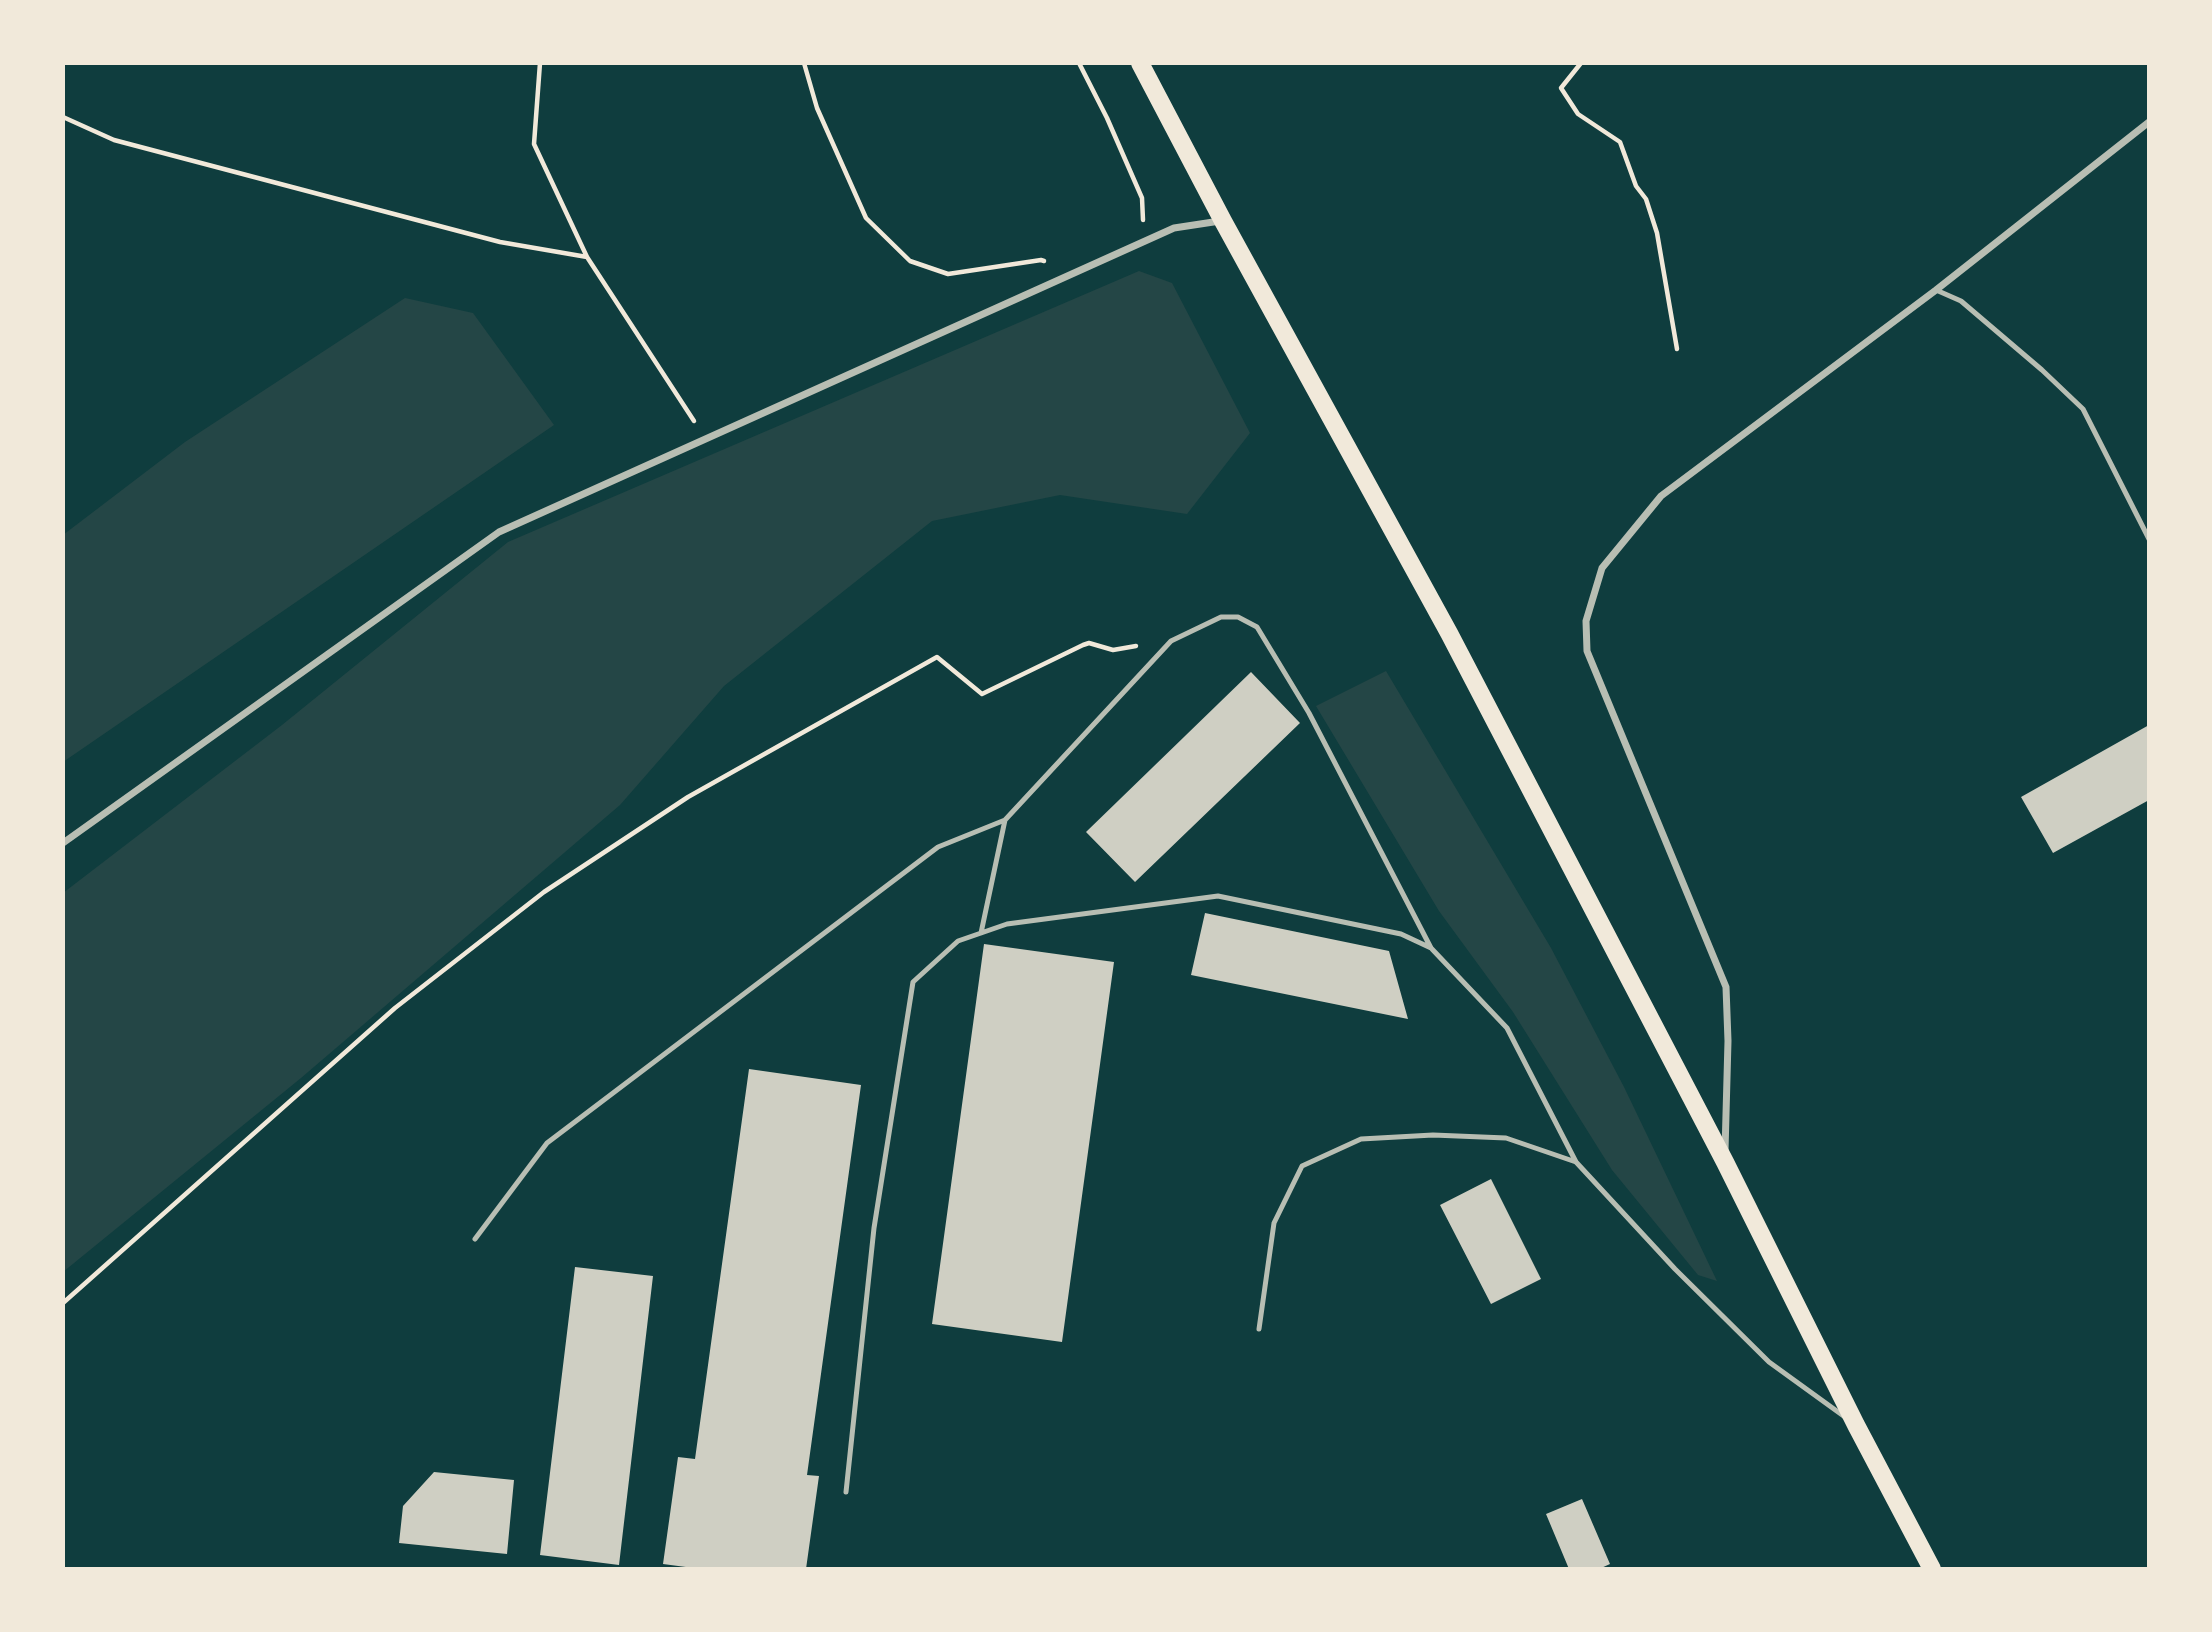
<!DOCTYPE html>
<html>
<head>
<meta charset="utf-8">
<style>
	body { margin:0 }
	#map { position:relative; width:2212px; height:1632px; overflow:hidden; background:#0f3d3e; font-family:"PT Sans Narrow",sans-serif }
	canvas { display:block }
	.frame { position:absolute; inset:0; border:65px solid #f1e9da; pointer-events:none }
</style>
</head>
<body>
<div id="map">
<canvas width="2212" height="1632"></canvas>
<div class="frame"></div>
</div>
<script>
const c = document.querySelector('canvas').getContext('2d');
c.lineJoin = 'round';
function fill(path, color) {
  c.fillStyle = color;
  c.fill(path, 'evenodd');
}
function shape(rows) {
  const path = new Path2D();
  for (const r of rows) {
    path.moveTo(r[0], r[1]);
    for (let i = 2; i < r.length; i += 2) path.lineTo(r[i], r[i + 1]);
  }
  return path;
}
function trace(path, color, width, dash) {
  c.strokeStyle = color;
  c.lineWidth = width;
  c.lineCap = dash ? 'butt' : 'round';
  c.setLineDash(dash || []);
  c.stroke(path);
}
fill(shape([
	[1139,271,1172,283,1250,433,1187,514,1060,495,932,521,724,686,620,805,301,1078,63,1272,63,893,282,725,508,542],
	[405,298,473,313,554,425,63,762,63,535,185,442],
	[1386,671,1551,948,1624,1087,1717,1281,1698,1275,1612,1170,1513,1012,1439,911,1316,706]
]), '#244646');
fill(shape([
	[1251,672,1300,723,1135,882,1086,832],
	[2149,725,2149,800,2053,853,2021,797],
	[1205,913,1389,951,1408,1019,1191,975],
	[984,944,1114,962,1062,1342,932,1324],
	[749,1069,861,1085,807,1475,819,1476,806,1569,701,1569,663,1564,678,1457,695,1459],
	[1491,1179,1541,1279,1491,1304,1440,1205],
	[575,1267,653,1276,619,1565,540,1555],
	[434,1472,514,1480,507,1554,399,1543,403,1506],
	[1582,1499,1610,1564,1599,1569,1569,1569,1546,1514]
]), '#cfcfc3');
trace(shape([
	[540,63,534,144,587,257,694,421],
	[804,63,817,108,866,218,910,261,948,274,1041,260,1044,261],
	[1079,63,1107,118,1142,198,1143,220],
	[1581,63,1561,88,1578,114,1620,142,1636,186,1646,199,1657,233,1677,349],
	[63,117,114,140,500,242,587,257],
	[63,1303,395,1008,544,892,688,797,937,657,982,694,1083,645,1089,643,1113,650,1136,646]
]), '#f1e9da', 4.5);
trace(shape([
	[1936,290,1961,301,2042,370,2083,409,2149,539],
	[981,933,1005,820],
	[475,1239,547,1143,938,847,1005,820,1171,641,1221,617,1238,617,1257,627,1309,713,1431,948],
	[1259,1329,1274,1223,1302,1166,1361,1139,1433,1135,1506,1138,1576,1162,1675,1269,1769,1362,1845,1417],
	[846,1492,874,1228,913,982,958,941,1007,924,1218,896,1401,934,1431,948,1507,1028,1576,1162]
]), '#b8beb3', 5);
trace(shape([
	[63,843,499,532,1174,228,1220,221],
	[1725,1151,1728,1041,1726,987,1587,651,1586,621,1602,568,1661,496,1936,290,2149,122]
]), '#b8beb3', 7);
trace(shape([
	[1140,63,1223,221,1449,633,1725,1162,1856,1425,1932,1569]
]), '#f1e9da', 18);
</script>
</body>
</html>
